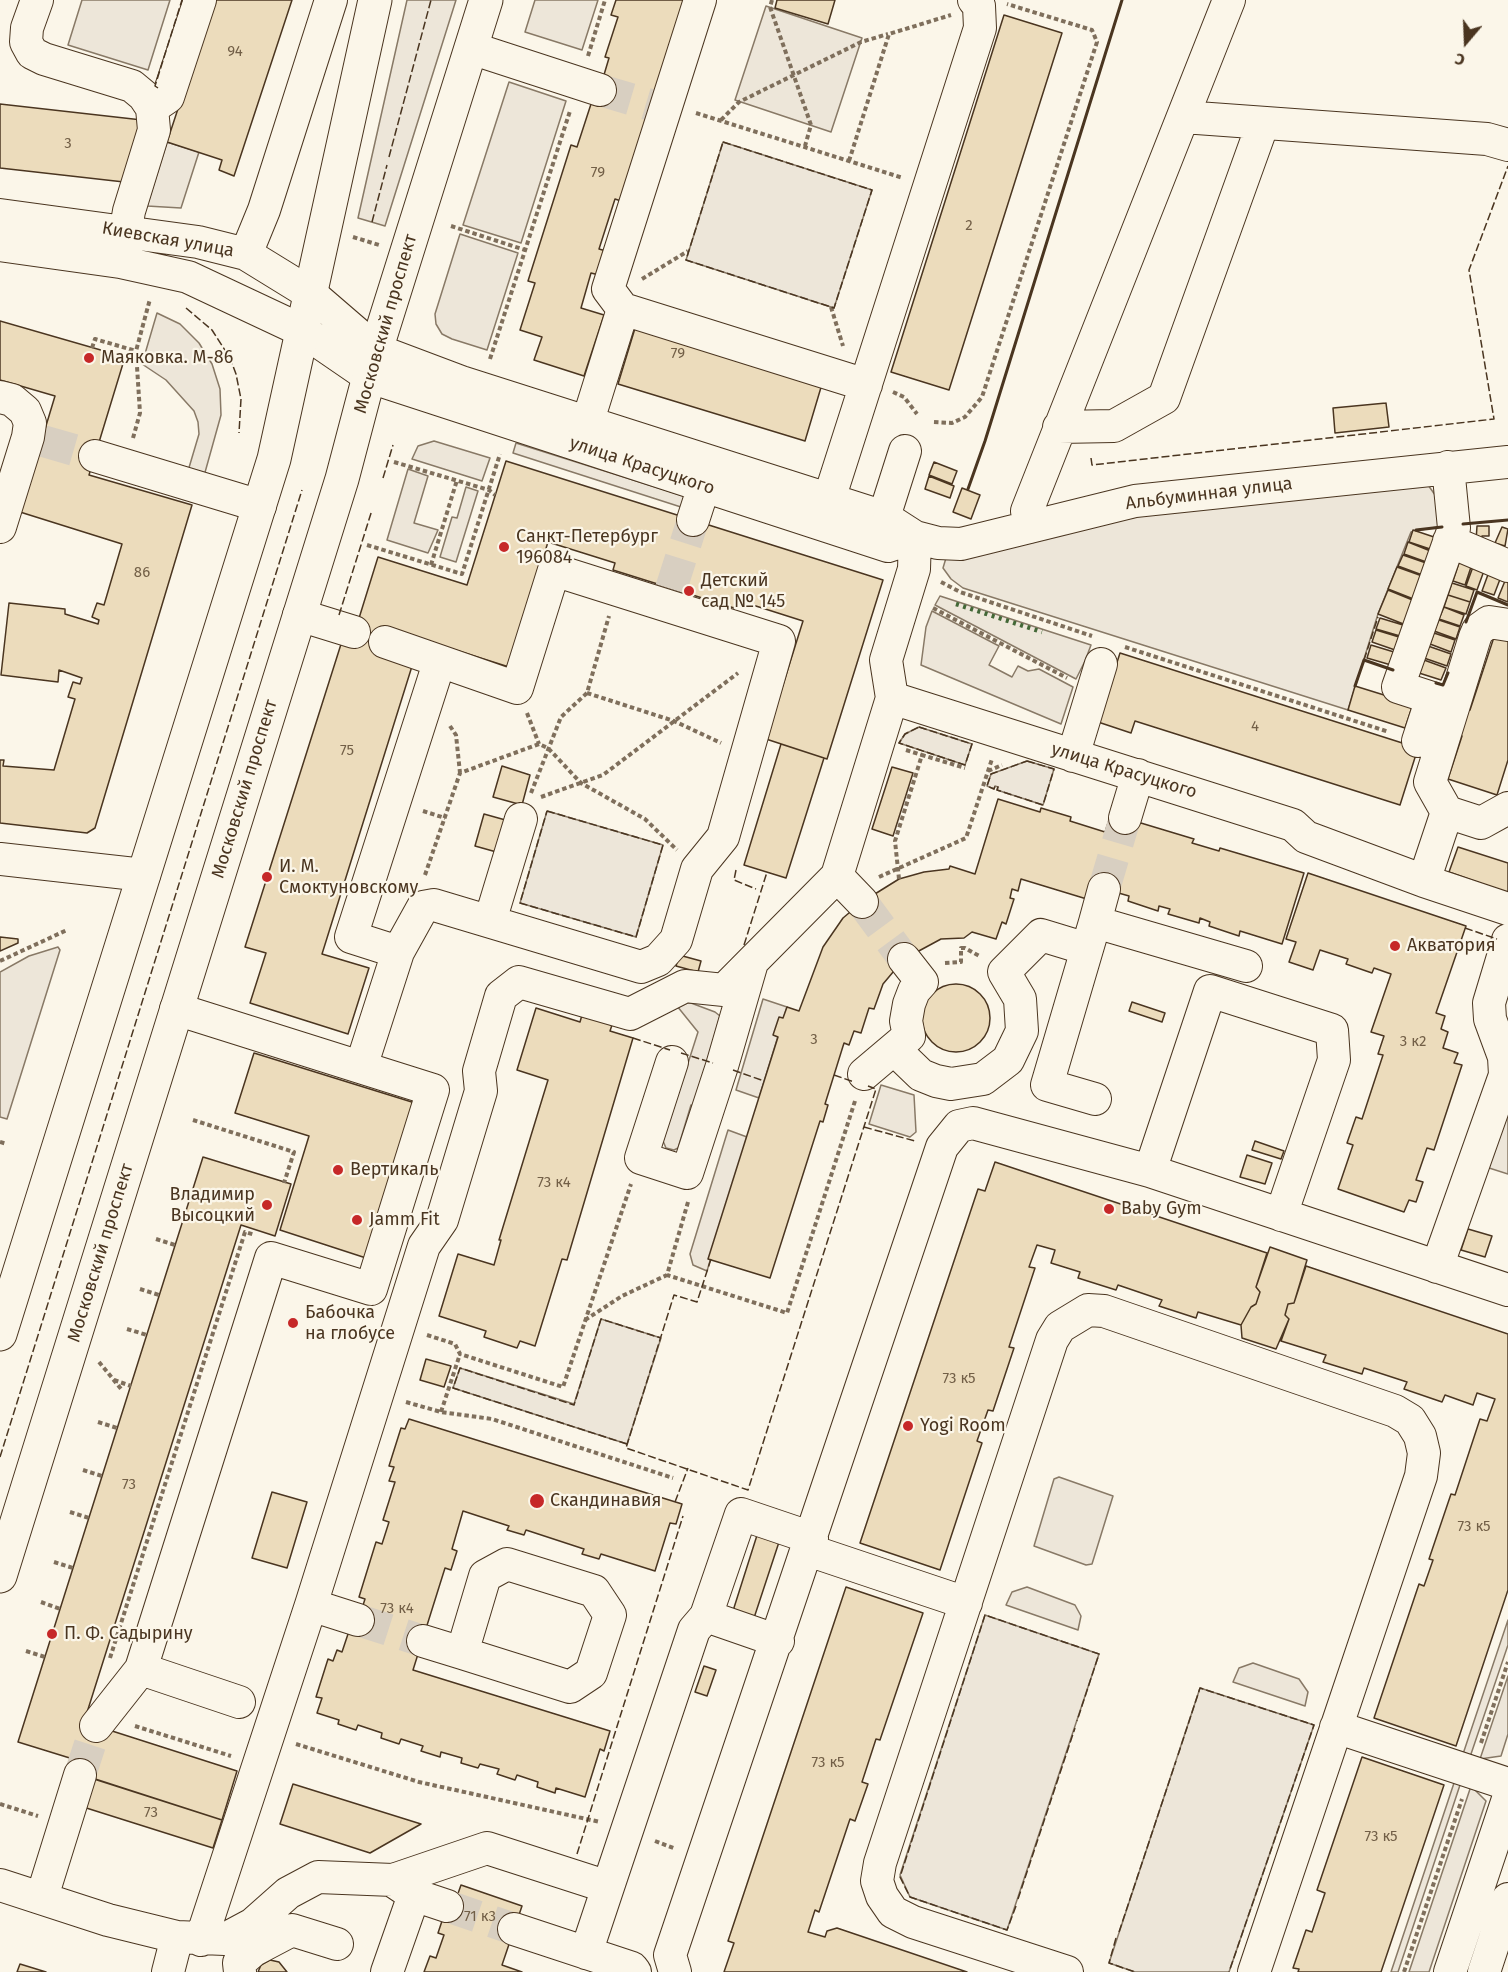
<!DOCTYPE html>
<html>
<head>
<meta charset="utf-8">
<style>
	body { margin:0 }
	#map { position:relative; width:1508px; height:1972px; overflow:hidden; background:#fbf6e9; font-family:"Fira Sans",sans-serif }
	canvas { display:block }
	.north { position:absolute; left:1436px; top:12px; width:60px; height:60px; -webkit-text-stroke:4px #fbf6e9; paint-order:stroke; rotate:199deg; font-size:16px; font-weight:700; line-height:24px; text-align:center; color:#4a3520 }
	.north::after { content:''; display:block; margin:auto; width:21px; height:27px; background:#4a3520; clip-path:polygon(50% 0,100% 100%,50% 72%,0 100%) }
</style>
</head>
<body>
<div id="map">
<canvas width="1508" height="1972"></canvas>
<div class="north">С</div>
</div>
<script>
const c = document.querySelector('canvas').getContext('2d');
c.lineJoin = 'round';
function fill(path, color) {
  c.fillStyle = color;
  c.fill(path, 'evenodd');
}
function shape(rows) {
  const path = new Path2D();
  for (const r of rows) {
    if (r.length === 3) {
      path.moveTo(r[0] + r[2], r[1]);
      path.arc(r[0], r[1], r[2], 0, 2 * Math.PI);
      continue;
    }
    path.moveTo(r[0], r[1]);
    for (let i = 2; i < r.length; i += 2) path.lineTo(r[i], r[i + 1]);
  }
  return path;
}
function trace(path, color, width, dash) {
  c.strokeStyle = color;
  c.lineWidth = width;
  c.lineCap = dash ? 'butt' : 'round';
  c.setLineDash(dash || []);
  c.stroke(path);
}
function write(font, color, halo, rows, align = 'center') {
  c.font = font + ' "Fira Sans",sans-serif';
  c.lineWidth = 4.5;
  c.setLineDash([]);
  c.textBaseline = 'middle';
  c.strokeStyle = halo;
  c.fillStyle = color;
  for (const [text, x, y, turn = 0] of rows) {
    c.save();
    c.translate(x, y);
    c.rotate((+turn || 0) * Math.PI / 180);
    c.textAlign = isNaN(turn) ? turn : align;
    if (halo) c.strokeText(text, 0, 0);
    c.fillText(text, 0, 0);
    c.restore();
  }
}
const green = shape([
	[82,0,170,0,148,70,68,45,82,0],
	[407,0,456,0,385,226,358,218,407,0],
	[535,0,598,0,582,50,525,32,535,0],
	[766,6,862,38,831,132,735,100,766,6],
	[509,82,566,101,521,243,463,225,509,82],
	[167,142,199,152,181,208,147,206,167,142],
	[723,142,872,190,834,308,686,260,723,142],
	[460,234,518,253,487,350,452,339,442,334,436,324,435,314,460,234],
	[157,313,180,324,199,343,212,364,220,389,221,415,204,476,188,471,199,434,198,422,194,411,166,380,142,364,157,313],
	[434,441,490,458,482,481,412,459,418,446,434,441],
	[516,443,687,497,684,508,513,453,516,443],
	[408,469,428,476,414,523,438,530,428,553,387,540,408,469],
	[1428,485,1438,499,1442,526,1411,532,1378,614,1348,710,963,588,951,579,943,568,946,558,1149,514,1428,485],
	[466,487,478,491,456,562,440,557,452,517,457,518,466,487],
	[940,596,1091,645,1085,661,1076,679,935,605,940,596],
	[932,611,999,646,989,665,1012,677,1018,666,1028,671,1039,669,1073,687,1061,724,921,665,926,627,932,611],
	[919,727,972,744,965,765,899,743,905,734,919,727],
	[1027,761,1054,769,1043,805,997,790,998,787,995,786,994,789,987,786,991,774,1027,761],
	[547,811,663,845,636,937,520,903,547,811],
	[58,947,60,950,7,1119,0,1117,0,972,29,956,58,947],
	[763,999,787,1007,759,1098,736,1090,763,999],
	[683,1000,715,1012,720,1016,695,1106,691,1105,678,1148,674,1150,666,1148,663,1141,698,1032,677,1006,683,1000],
	[881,1085,914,1095,916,1132,910,1137,869,1124,881,1085],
	[1508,1106,1508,1174,1486,1167,1508,1106],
	[728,1130,747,1137,707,1271,693,1265,690,1254,728,1130],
	[601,1319,661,1338,627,1444,453,1388,460,1368,574,1404,601,1319],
	[1059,1477,1113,1496,1092,1564,1086,1565,1034,1546,1054,1479,1059,1477],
	[1027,1587,1075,1605,1081,1616,1078,1630,1006,1605,1012,1592,1027,1587],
	[985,1615,1099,1654,1007,1930,910,1897,900,1875,985,1615],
	[1508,1620,1508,1645,1470,1757,1463,1754,1508,1620],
	[1253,1663,1299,1679,1308,1692,1305,1706,1233,1682,1239,1668,1253,1663],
	[1508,1676,1508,1734,1501,1756,1480,1759,1508,1676],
	[1200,1688,1314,1725,1229,1972,1135,1972,1109,1963,1200,1688],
	[1455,1780,1461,1782,1398,1972,1391,1972,1455,1780],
	[1471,1786,1486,1801,1429,1972,1409,1972,1471,1786]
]);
fill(green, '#ede6d9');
trace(green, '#887966', 1.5);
const building = shape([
	[214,0,292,0,234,176,219,170,222,160,167,142,214,0],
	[616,0,686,0,624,202,615,199,599,249,606,251,599,275,591,273,581,308,604,315,584,376,534,360,542,337,520,330,535,283,528,281,571,145,577,147,591,104,595,105,609,58,605,57,618,17,611,15,616,0],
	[777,0,835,0,828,24,775,8,777,0],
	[1004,15,1062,33,949,390,891,372,1004,15],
	[0,104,142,120,124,182,0,168,0,104],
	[0,321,125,357,89,475,192,505,95,828,87,833,0,823,0,760,4,760,3,766,54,770,75,699,68,697,73,682,80,684,82,678,59,670,58,682,1,675,9,603,65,609,65,614,98,624,99,620,92,617,97,603,104,605,122,544,20,512,55,396,0,380,0,321],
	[636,325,822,384,805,441,618,384,636,325],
	[1386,403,1389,427,1335,433,1333,408,1386,403],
	[506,461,883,580,827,759,766,739,803,621,737,600,734,608,613,570,615,563,548,542,509,667,389,629,413,663,322,954,369,968,348,1034,250,1003,266,953,245,947,342,641,351,644,378,557,467,585,506,461],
	[934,462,957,471,952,484,929,475,934,462],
	[929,476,954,486,950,498,925,489,929,476],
	[962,488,980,495,971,519,953,512,962,488],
	[1477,526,1489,526,1489,536,1482,536,1482,541,1476,541,1477,526],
	[1502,527,1508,529,1505,546,1495,543,1502,527],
	[1413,530,1437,538,1433,550,1409,542,1413,530],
	[1408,542,1433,552,1429,563,1404,554,1408,542],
	[1403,555,1429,564,1425,576,1398,566,1403,555],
	[1460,560,1472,564,1465,585,1453,581,1460,560],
	[1474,564,1485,568,1477,590,1466,586,1474,564],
	[1397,567,1425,577,1416,600,1388,589,1397,567],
	[1490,569,1502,574,1494,595,1482,591,1490,569],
	[1507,576,1508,576,1508,602,1498,598,1507,576],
	[1452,583,1474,590,1470,602,1448,595,1452,583],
	[1388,590,1415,601,1406,625,1378,614,1388,590],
	[1448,595,1470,602,1466,614,1444,607,1448,595],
	[1444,607,1464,615,1460,626,1439,619,1444,607],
	[1380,618,1403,625,1400,636,1376,629,1380,618],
	[1439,620,1460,627,1456,639,1434,631,1439,620],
	[1497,628,1508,631,1508,760,1497,795,1448,779,1462,736,1452,734,1461,707,1470,710,1497,628],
	[1376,630,1399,637,1395,650,1372,642,1376,630],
	[1434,633,1455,640,1451,652,1430,644,1434,633],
	[1371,645,1394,652,1391,665,1367,658,1371,645],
	[1428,646,1451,654,1447,666,1424,658,1428,646],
	[1120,653,1418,748,1400,805,1135,721,1131,733,1098,722,1120,653],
	[1424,660,1446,668,1441,680,1419,673,1424,660],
	[1355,686,1413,704,1405,728,1348,710,1355,686],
	[781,744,824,758,786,878,744,865,781,744],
	[502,766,530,775,522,805,493,797,502,766],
	[892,767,913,773,893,836,872,829,892,767],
	[998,799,1040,812,1041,808,1071,817,1070,821,1105,832,1111,814,1194,839,1192,843,1219,851,1220,848,1304,873,1282,944,1240,931,1239,936,1209,926,1210,922,1200,918,1199,923,1168,914,1170,909,1159,906,1158,911,1128,901,1129,896,1094,886,1090,900,1021,879,1018,891,1012,889,1010,898,1014,899,1006,924,1002,922,996,939,972,932,964,938,941,939,904,959,883,984,874,1009,869,1008,861,1033,854,1031,849,1045,844,1043,825,1104,828,1105,823,1122,820,1121,770,1278,708,1259,778,1037,773,1035,779,1017,783,1018,787,1007,799,1011,823,947,843,918,862,902,899,879,924,872,949,869,950,866,975,874,998,799],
	[484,814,509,821,500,853,475,846,484,814],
	[1458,847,1508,863,1508,893,1449,872,1458,847],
	[1308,873,1466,926,1436,1013,1445,1016,1441,1029,1448,1032,1443,1048,1458,1053,1454,1063,1462,1065,1434,1150,1427,1148,1416,1180,1423,1182,1416,1202,1409,1200,1404,1212,1338,1189,1353,1145,1347,1143,1356,1117,1362,1119,1383,1055,1378,1054,1384,1036,1371,1032,1391,974,1374,968,1372,973,1346,964,1348,959,1320,950,1313,970,1289,962,1296,942,1286,939,1308,873],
	[0,937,18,939,18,943,0,951,0,937],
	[679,955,701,961,698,972,676,966,679,955],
	[956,1018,34],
	[1132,1002,1165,1013,1162,1022,1129,1011,1132,1002],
	[536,1008,580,1022,582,1015,612,1025,610,1031,633,1038,567,1260,562,1259,535,1346,520,1341,517,1348,484,1337,486,1331,439,1316,458,1254,494,1265,501,1240,499,1240,548,1080,517,1070,536,1008],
	[254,1053,415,1103,366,1258,280,1230,309,1136,235,1113,254,1053],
	[1255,1141,1284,1151,1281,1159,1252,1150,1255,1141],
	[1247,1155,1272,1163,1265,1184,1240,1177,1247,1155],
	[203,1157,291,1184,275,1236,241,1225,84,1722,237,1771,222,1820,69,1771,73,1759,18,1742,203,1157],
	[995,1162,1267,1253,1256,1287,1260,1292,1256,1304,1251,1307,1241,1325,1198,1312,1196,1318,1159,1306,1162,1300,1118,1285,1116,1290,1078,1278,1080,1272,1051,1263,1055,1250,1037,1245,1029,1267,1035,1268,1009,1347,1014,1348,993,1411,988,1410,977,1441,982,1443,940,1570,860,1543,978,1189,985,1191,995,1162],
	[1468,1229,1492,1236,1485,1257,1461,1250,1468,1229],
	[1270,1247,1307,1260,1294,1303,1288,1304,1285,1315,1289,1319,1276,1349,1242,1338,1241,1325,1251,1307,1256,1304,1260,1292,1256,1287,1270,1247],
	[1306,1266,1508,1334,1508,1590,1456,1746,1374,1718,1419,1584,1424,1586,1433,1560,1429,1559,1451,1494,1455,1495,1480,1419,1487,1421,1495,1399,1477,1393,1473,1405,1445,1395,1442,1402,1404,1389,1407,1382,1364,1368,1362,1374,1323,1362,1326,1355,1281,1341,1289,1319,1285,1315,1288,1304,1294,1303,1306,1266],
	[426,1359,451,1366,444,1387,420,1380,426,1359],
	[409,1419,682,1504,676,1524,670,1523,655,1571,601,1554,599,1559,582,1554,584,1549,526,1530,524,1535,507,1530,509,1526,463,1511,452,1549,457,1551,451,1570,445,1568,413,1670,610,1731,604,1751,600,1749,585,1797,556,1788,555,1793,537,1787,538,1782,517,1775,515,1780,497,1774,499,1769,480,1764,478,1768,461,1763,462,1758,441,1752,440,1757,421,1751,423,1746,401,1739,399,1744,381,1738,382,1733,358,1725,356,1730,338,1724,339,1720,317,1713,322,1698,316,1697,328,1659,333,1661,337,1650,342,1652,353,1619,358,1621,365,1599,359,1597,376,1542,382,1544,389,1522,383,1520,395,1482,389,1481,394,1467,389,1466,401,1428,405,1429,409,1419],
	[272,1492,307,1502,287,1568,252,1558,272,1492],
	[759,1529,781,1536,753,1621,732,1614,759,1529],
	[846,1587,923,1613,880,1740,876,1739,862,1782,868,1784,855,1821,850,1819,819,1912,815,1910,808,1932,825,1937,827,1931,837,1928,967,1972,724,1972,734,1943,728,1941,846,1587],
	[704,1666,716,1670,707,1696,695,1692,704,1666],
	[1362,1757,1444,1785,1381,1972,1298,1972,1299,1969,1293,1968,1306,1930,1312,1932,1325,1893,1317,1890,1362,1757],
	[89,1777,222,1820,213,1848,80,1806,89,1777],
	[293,1784,421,1824,370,1853,280,1824,293,1784],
	[461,1885,522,1906,502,1965,522,1972,424,1972,430,1956,436,1958,444,1935,438,1933,449,1900,455,1902,461,1885],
	[270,1960,279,1962,287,1972,258,1972,261,1965,270,1960],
	[20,1964,46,1972,17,1972,20,1964]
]);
fill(building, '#ecdcbc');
trace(building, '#4a3520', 1.5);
trace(shape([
	[600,90,654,106],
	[43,441,95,456],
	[671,589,693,520],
	[1104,889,1125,818],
	[862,902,904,959],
	[358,1620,423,1641],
	[80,1775,96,1726],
	[447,1906,514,1929]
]), '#d8cfc1', 32, [32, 16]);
const minor = shape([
	[37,0,27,28,26,42,32,53,44,59,132,86,144,96,152,108,154,130,129,211,122,252],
	[700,0,608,289,623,309,866,385],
	[471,48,600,90],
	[152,108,168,97,200,0],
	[1183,117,1487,139,1508,145],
	[0,215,198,242,246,254,311,294,376,350,461,382,884,517,915,537,938,543,961,544,1135,501,1508,462],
	[0,245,120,262,188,277,303,331,370,377,888,546,915,537],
	[246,254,264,210,331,0],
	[0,397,12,400,25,411,30,423,28,437,0,527],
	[1059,427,1114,426,1164,398,1263,123],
	[581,443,623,309],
	[95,456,260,506],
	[884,517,905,451],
	[823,518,980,28,979,6,974,0],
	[693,520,704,486],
	[1030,527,1027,511,1229,0],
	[1449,541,1508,566],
	[299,615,354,632],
	[385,642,517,688,554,570,779,641,723,837,697,869,676,940,658,960,641,967,434,905,423,907,398,952],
	[892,698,1293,825,1306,837,1424,881,1508,909],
	[1418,741,1432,698,1398,687,1454,528,1448,467],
	[1073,756,1101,664],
	[1447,812,1430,782,1475,637,1478,630,1489,622,1508,625],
	[1125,818,1138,775],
	[0,859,144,875],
	[837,876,862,902],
	[1424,881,1447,812,1481,823,1508,808],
	[490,921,521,819],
	[1095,922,1104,889],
	[894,1049,921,1075,936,1081,951,1084,983,1079,1008,1060,1022,1031,1020,999,1004,972,1041,935,1087,949],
	[672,1062,641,1158,687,1173,722,1066,751,966],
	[361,1067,398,952,351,937,439,663],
	[864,1074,909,1036,906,1021,909,1004,914,991,922,982,904,959],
	[1095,1099,1047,1085,1095,922,1246,966],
	[1150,1171,1210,991,1332,1030,1334,1060,1281,1215],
	[1437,1267,1505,1075,1504,1057,1490,1019,1489,1003,1508,940],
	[808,1550,966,1603],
	[311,1605,358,1620],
	[706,1616,741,1514,812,1538],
	[423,1641,462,1653,570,1687,591,1673,610,1615,594,1591,507,1564,485,1576,462,1653],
	[141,1669,239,1702],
	[96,1726,141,1669,271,1258,371,1289,433,1090,176,1009],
	[1336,1727,1508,1784],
	[396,1883,414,1895,447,1906],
	[0,1885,108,1920,177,1937,225,1939,253,1924,288,1893,318,1877,393,1880,487,1848,608,1887,586,1953],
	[608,1887,694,1630,706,1616,778,1641],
	[42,1897,80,1775],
	[514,1929,632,1968,635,1972],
	[201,1940,311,1605,424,1246,442,1220,481,1091,479,1071,501,996,519,982,630,1014,685,986,724,990,837,876,892,698,886,660,914,569,915,537],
	[168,1972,177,1937],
	[240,1972,239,1963,254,1950,292,1930,337,1944],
	[387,1972,414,1895],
	[675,1972,670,1955,942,1147,959,1126,973,1123,1150,1171,1508,1290],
	[1067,1972,913,1922,893,1912,882,1896,877,1881,880,1863,1052,1340,1060,1327,1088,1310,1104,1311,1395,1411,1410,1420,1420,1436,1424,1453,1421,1476,1254,1972],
	[1450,1972,1508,1799],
	[1484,1972,1508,1899]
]);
const major = shape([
	[0,1334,274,459,375,0],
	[0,1576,342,479,376,350,486,0]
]);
trace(minor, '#4a3520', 34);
trace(major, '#4a3520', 35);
trace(shape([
	[772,0,770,7,811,125,805,146],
	[588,56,605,0],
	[696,113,903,178],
	[721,120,739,102,861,42,888,34],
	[849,161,889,34,951,15],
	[451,226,525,250],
	[353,237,379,245],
	[642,279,688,251],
	[831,307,843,346],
	[92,348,95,339,136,351],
	[490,359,570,111],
	[893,392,904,397,917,414],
	[934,422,952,423,965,417,982,397,1097,42,1092,30,1007,4],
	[133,438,140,413,136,351,150,299],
	[394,462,489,490,495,495],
	[367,545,462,574,500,454],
	[431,565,457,480],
	[941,582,960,592,1092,636],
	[933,608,1067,678],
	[1125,647,1389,732],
	[587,693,674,721,721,743],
	[527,713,539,744],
	[450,726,456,735,460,773],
	[906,750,922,755],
	[988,771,1002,765],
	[531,793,561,717,587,693,609,616],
	[541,797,603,775,738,673],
	[423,811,445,818],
	[425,875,460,773,539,744,548,748,581,783,645,819,677,850],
	[879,877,966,838,992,759],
	[899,879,895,841,922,755,965,768],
	[0,961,67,930],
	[945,963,961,962,961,948,965,948,981,957],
	[193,1120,294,1152,284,1183],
	[0,1142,7,1144],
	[688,1202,667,1275,787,1313,855,1101],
	[156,1239,175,1245],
	[140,1289,159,1295],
	[585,1320,622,1296,667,1275],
	[127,1329,147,1335],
	[427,1335,455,1344,460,1354,563,1387,631,1184],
	[99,1362,122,1390],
	[114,1380,131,1386],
	[406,1402,441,1412,492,1419,673,1478],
	[441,1412,460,1354],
	[98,1422,117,1428],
	[83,1470,102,1476],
	[70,1512,89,1518],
	[54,1562,73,1568],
	[41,1602,60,1609],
	[26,1651,45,1657],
	[110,1658,245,1232,255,1235],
	[135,1726,231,1756],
	[1481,1743,1508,1662],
	[296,1744,419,1782,600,1822],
	[0,1804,38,1816],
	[655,1841,676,1849],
	[1404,1972,1462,1799]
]), '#7f6f5c', 4, [4.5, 3]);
trace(minor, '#fbf6e9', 32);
trace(major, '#fbf6e9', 33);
trace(shape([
	[956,604,1042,632]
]), '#436837', 4.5, [3, 4.5]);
trace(shape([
	[158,88,155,86,182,0],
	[723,142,872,190,834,308,686,260,723,142],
	[389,157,431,0],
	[372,222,387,165],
	[186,308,212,330,230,358,236,374,241,399,239,433],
	[1091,458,1092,465,1494,419,1469,270,1508,166],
	[383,478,393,445],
	[339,615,372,510],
	[1364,660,1378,617],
	[919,727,972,744,965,765,899,743,905,734,919,727],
	[1027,761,1054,769,1043,805,997,790,998,787,995,786,994,789,987,786,991,774,1027,761],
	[547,811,663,845,636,937,520,903,547,811],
	[736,870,734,880,756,889],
	[1465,928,1497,939],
	[744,945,767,872],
	[633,1038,670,1050],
	[681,1053,713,1063],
	[733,1070,764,1081],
	[834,1075,854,1082],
	[864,1127,915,1141],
	[711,1259,697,1302,674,1295,626,1448,748,1490,876,1089,868,1086],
	[627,1444,453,1388,460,1368,574,1405,601,1319,661,1338],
	[0,1457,302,490],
	[675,1502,688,1468],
	[1178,1755,1200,1688,1314,1725,1229,1972],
	[577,1854,683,1516],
	[1018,1899,1075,1728],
	[1016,1906,1007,1930,910,1897,900,1877,985,1615,1099,1654,1077,1721],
	[1119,1932,1176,1761],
	[1116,1938,1109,1963,1135,1972]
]), '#4a3520', 1.5, [8, 3]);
trace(shape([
	[968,489,985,441,1122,0],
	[1463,524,1508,520],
	[1416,530,1442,527],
	[1466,622,1477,592,1508,605],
	[1436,683,1443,685,1448,673],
	[1355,686,1364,660,1393,670]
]), '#4a3520', 3);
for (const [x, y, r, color] of [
	[89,358,6,"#c62828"],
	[504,547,6,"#c62828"],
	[689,591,6,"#c62828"],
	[267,877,6,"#c62828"],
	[1395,946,6,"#c62828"],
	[338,1170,6,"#c62828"],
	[267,1205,6,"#c62828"],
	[1109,1209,6,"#c62828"],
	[357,1220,6,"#c62828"],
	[293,1323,6,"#c62828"],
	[908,1426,6,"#c62828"],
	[537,1501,8,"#c62828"],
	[52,1634,6,"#c62828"]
]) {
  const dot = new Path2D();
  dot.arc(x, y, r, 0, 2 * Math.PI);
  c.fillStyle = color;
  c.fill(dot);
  trace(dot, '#fbf6e9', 2);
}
write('15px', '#725f47', null, [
	["94",235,52],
	["3",68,144],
	["79",598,173],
	["2",969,226],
	["79",678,354],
	["86",142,573],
	["4",1255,727],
	["75",347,751],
	["3",814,1040],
	["3 к2",1413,1042],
	["73 к4",554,1183],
	["73 к5",959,1379],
	["73",129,1485],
	["73 к5",1474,1527],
	["73 к4",397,1609],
	["73 к5",828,1763],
	["73",151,1813],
	["73 к5",1381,1837],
	["71 к3",480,1917]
]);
write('18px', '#4a3520', '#fbf6e9', [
	["Киевская улица",168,240,10],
	["Московский проспект",386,324,-74],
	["улица Красуцкого",642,466,18],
	["Альбуминная улица",1209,494,-7],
	["улица Красуцкого",1124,771,17],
	["Московский проспект",245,789,-73],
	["Московский проспект",101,1253,-73]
]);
write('18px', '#4a3520', '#fbf6e9', [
	["Маяковка. М-86",101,358],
	["Санкт-Петербург",516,537],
	["196084",516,558],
	["Детский",701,581],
	["сад № 145",701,602],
	["И. М.",279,867],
	["Смоктуновскому",279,888],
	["Акватория",1407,946],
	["Вертикаль",350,1170],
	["Владимир",255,1195,"right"],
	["Высоцкий",255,1216,"right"],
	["Baby Gym",1121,1209],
	["Jamm Fit",369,1220],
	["Бабочка",305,1313],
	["на глобусе",305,1334],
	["Yogi Room",920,1426],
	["Скандинавия",550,1501],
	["П. Ф. Садырину",64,1634]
], 'left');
</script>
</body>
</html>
